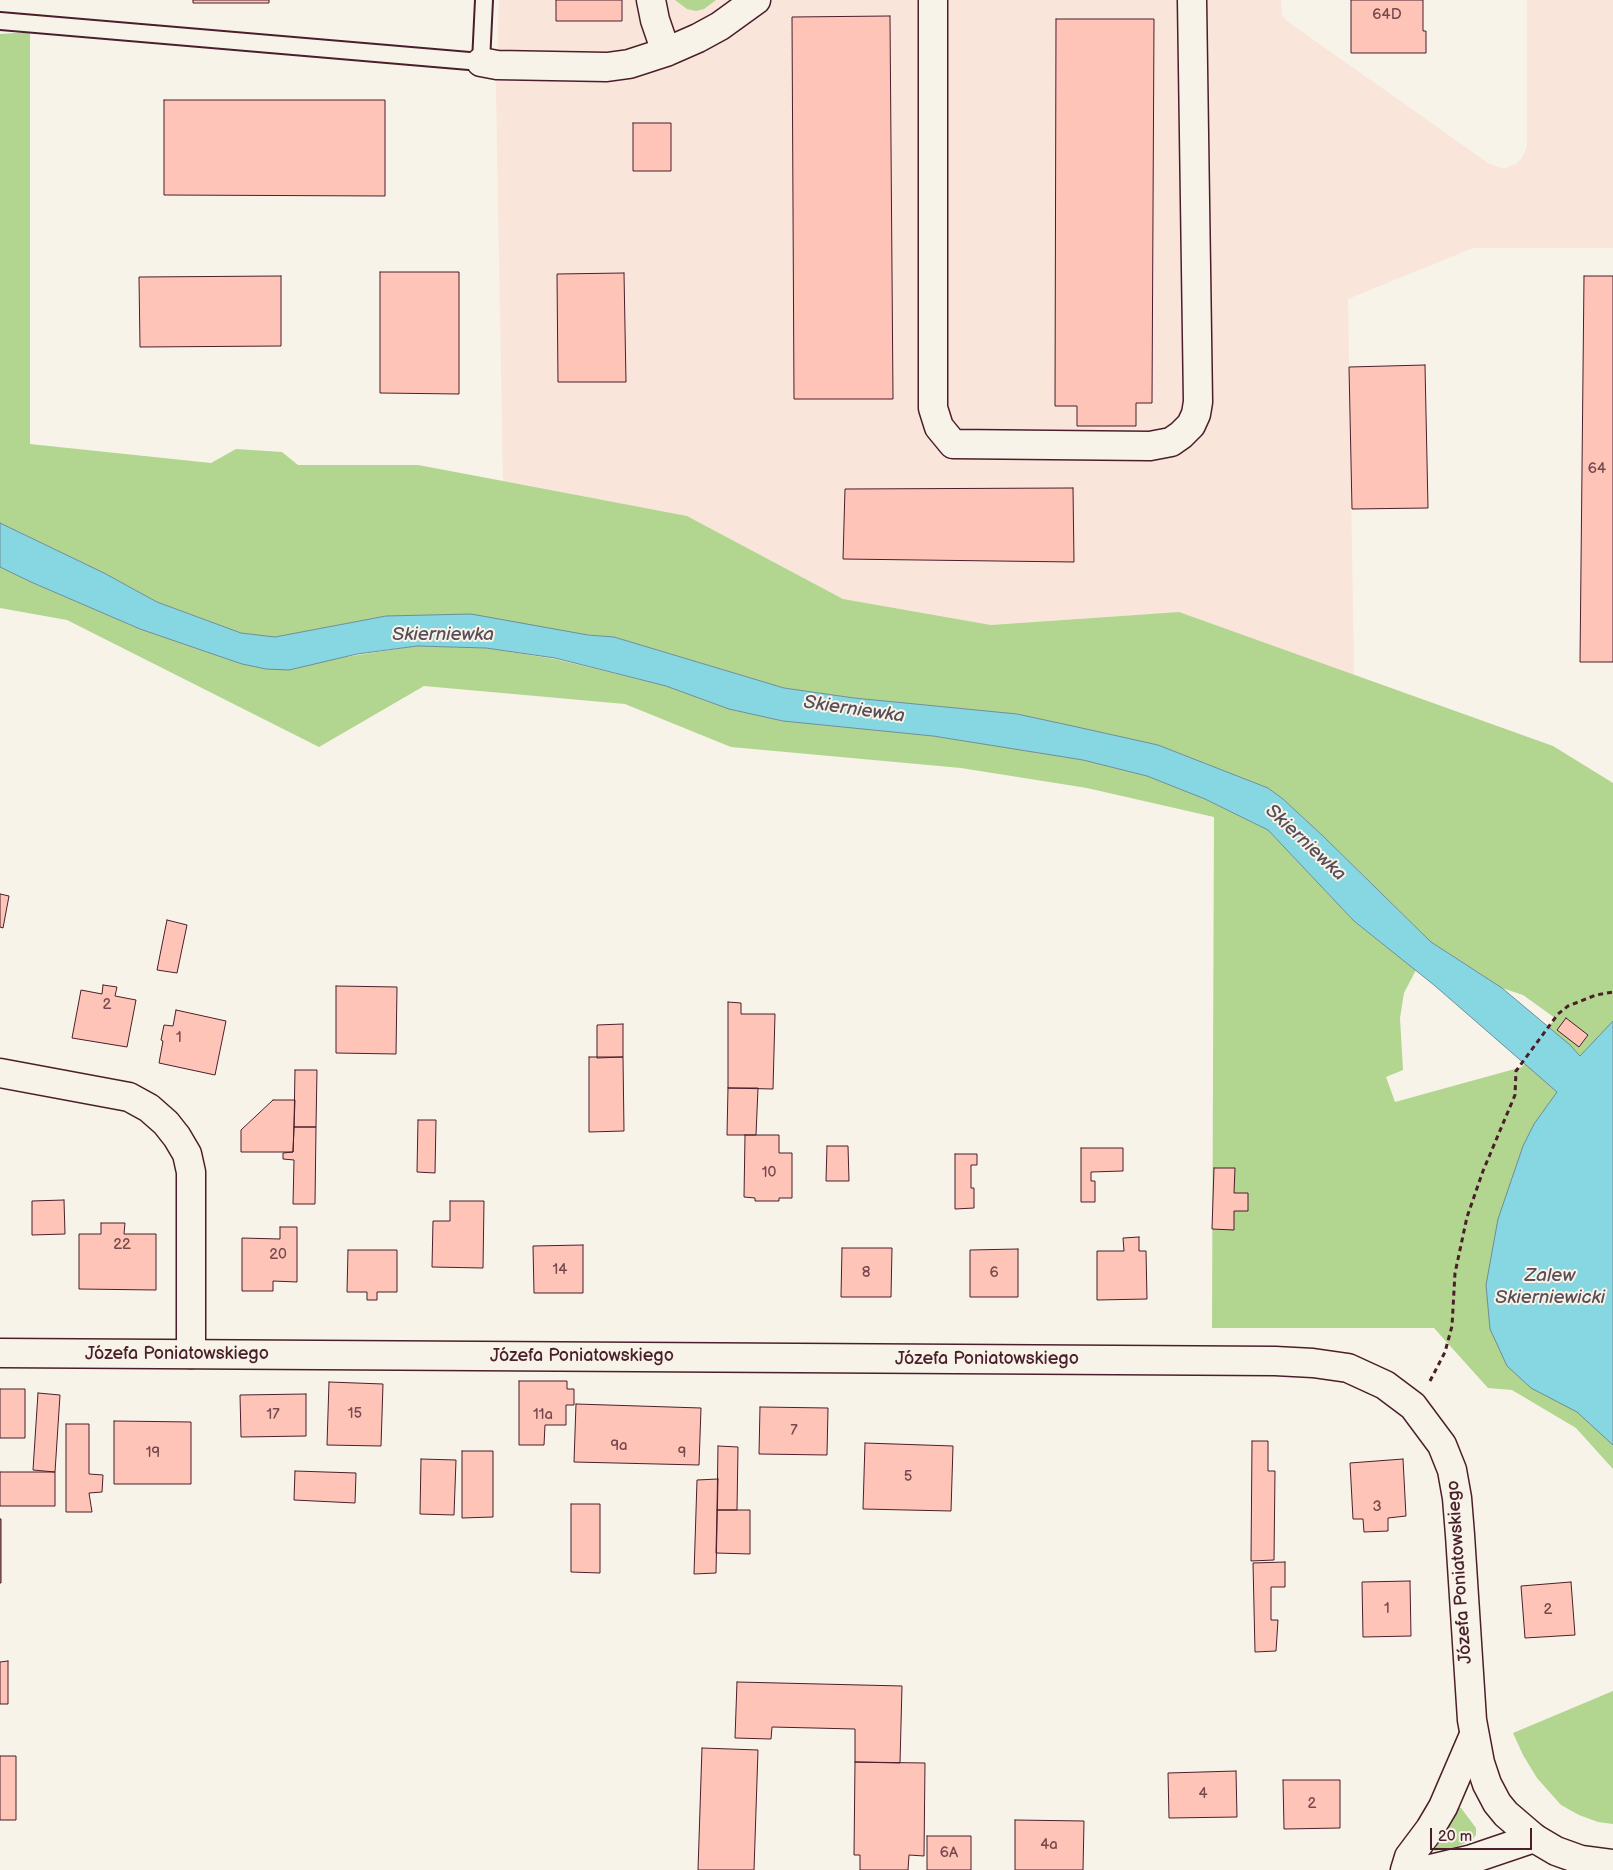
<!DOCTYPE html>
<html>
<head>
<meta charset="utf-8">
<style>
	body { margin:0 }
	#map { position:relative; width:1613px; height:1870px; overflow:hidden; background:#f7f3e8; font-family:"Balsamiq Sans",sans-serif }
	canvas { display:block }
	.scale { position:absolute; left:1430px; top:1828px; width:102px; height:22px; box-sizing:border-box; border:2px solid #4a1f2b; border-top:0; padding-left:6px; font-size:15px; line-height:18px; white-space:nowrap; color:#4a1f2b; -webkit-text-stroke:4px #f7f3e8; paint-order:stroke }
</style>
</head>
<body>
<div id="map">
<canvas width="1613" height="1870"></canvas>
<div class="scale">20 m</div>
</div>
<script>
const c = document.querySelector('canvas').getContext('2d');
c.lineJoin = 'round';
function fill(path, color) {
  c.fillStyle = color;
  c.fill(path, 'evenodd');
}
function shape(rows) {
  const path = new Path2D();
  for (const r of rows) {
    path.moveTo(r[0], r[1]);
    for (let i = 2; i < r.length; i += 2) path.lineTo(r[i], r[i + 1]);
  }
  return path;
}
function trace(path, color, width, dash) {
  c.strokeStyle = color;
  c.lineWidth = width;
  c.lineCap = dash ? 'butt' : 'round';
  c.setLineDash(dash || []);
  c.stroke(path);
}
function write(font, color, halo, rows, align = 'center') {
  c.font = font + ' "Balsamiq Sans",sans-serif';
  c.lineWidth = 4;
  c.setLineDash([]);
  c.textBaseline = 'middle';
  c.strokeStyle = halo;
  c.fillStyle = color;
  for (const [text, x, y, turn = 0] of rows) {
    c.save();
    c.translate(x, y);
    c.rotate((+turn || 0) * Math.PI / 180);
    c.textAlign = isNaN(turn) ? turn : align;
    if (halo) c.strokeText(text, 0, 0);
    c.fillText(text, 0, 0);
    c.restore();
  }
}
fill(shape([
	[499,0,1281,0,1282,16,1287,21,1488,163,1504,169,1517,163,1522,158,1527,146,1527,0,1613,0,1613,248,1473,248,1348,299,1354,675,1179,612,991,625,843,599,687,516,503,481,496,90]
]), '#f9e5da');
fill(shape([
	[675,0,716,0,704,9,696,11,687,9],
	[30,32,30,444,211,463,236,449,282,452,298,465,418,465,503,481,687,516,843,599,991,625,1179,612,1553,746,1613,783,1613,1469,1576,1428,1512,1390,1488,1388,1434,1328,1212,1328,1214,817,1087,788,961,768,731,747,625,704,424,686,319,747,67,620,0,608,0,567,31,582,140,629,242,664,266,669,417,646,486,648,555,659,666,686,729,709,783,721,933,736,1083,760,1147,776,1205,799,1268,830,1354,921,1416,970,1404,993,1400,1018,1403,1070,1386,1077,1395,1102,1522,1067,1555,1018,1523,995,1502,988,1431,942,1324,837,1283,799,1268,788,1158,745,1017,714,854,698,784,688,614,637,386,616,275,637,241,633,157,602,104,573,0,523,0,34],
	[1613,1691,1613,1824,1598,1822,1579,1815,1561,1805,1537,1778,1523,1755,1513,1733],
	[1458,1807,1461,1808,1476,1828,1476,1835,1472,1840,1456,1847,1434,1851]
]), '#b2d590');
const water = shape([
	[0,523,104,573,157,602,241,633,275,637,386,616,471,614,588,635,614,637,784,688,854,698,1017,714,1068,725,1158,745,1268,788,1283,799,1324,837,1431,942,1502,988,1570,1045,1580,1056,1613,1021,1613,1445,1577,1412,1531,1388,1507,1366,1490,1329,1486,1285,1498,1219,1523,1146,1534,1124,1557,1092,1434,985,1354,921,1268,830,1205,799,1147,776,1083,760,933,736,783,721,729,709,666,686,555,658,486,648,417,646,357,654,289,670,266,669,242,664,140,629,31,582,0,567,0,523]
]);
fill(water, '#86d7e1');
trace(water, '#6e8d98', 1);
const building = shape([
	[193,0,269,0,269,3,193,3,193,0],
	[556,0,622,0,622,21,556,21,556,0],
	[1351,0,1423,0,1423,31,1426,31,1426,53,1351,53,1351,0],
	[890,16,893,399,794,399,792,17,890,16],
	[1056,19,1154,19,1152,403,1136,403,1136,426,1077,426,1077,406,1055,406,1056,19],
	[164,100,385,100,385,196,164,195,164,100],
	[633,123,671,123,671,171,633,171,633,123],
	[380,272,459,272,459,394,380,393,380,272],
	[624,273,626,382,558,382,557,274,624,273],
	[281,276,281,346,140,347,139,277,281,276],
	[1584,276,1613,276,1613,662,1580,662,1584,276],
	[1425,365,1428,508,1352,509,1349,367,1425,365],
	[1073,488,1074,562,843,559,845,489,1073,488],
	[0,894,9,896,3,928,0,927,0,894],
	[167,920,187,925,177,973,157,970,167,920],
	[103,985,117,987,115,996,136,1000,127,1047,72,1038,81,990,102,994,103,985],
	[336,986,397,987,396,1054,336,1053,336,986],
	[728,1002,741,1003,741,1014,775,1014,773,1089,728,1088,728,1002],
	[176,1010,226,1021,215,1075,159,1063,163,1041,161,1040,164,1025,173,1026,176,1010],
	[1566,1018,1588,1035,1579,1047,1557,1030,1566,1018],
	[623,1024,623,1057,597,1058,597,1025,623,1024],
	[589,1057,623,1057,624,1131,589,1132,589,1057],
	[295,1070,317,1070,316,1127,294,1127,295,1070],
	[728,1088,758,1088,756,1135,727,1135,728,1088],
	[273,1100,295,1100,293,1152,241,1152,241,1130,273,1100],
	[418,1120,436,1120,435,1173,417,1172,418,1120],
	[294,1127,316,1127,315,1204,293,1204,294,1160,283,1159,283,1153,293,1152,294,1127],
	[745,1135,779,1135,779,1153,792,1153,792,1198,779,1198,779,1201,755,1201,755,1198,744,1197,745,1135],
	[827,1146,848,1146,849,1181,826,1181,827,1146],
	[1081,1148,1123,1148,1123,1171,1091,1172,1091,1181,1095,1181,1095,1202,1081,1202,1081,1148],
	[955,1154,977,1154,977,1165,971,1165,971,1188,974,1188,974,1208,955,1209,955,1154],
	[1214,1168,1235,1168,1234,1193,1248,1193,1248,1211,1234,1211,1234,1230,1212,1229,1214,1168],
	[64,1200,65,1234,32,1235,32,1201,64,1200],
	[450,1201,484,1201,483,1268,432,1267,433,1221,450,1221,450,1201],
	[101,1223,125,1223,124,1234,156,1234,156,1290,79,1289,79,1234,101,1234,101,1223],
	[280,1227,297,1227,297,1282,273,1281,273,1291,242,1291,242,1238,280,1239,280,1227],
	[1139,1237,1139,1251,1146,1251,1147,1299,1097,1300,1097,1251,1124,1251,1123,1238,1139,1237],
	[583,1245,583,1293,534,1293,533,1246,583,1245],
	[842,1248,892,1248,891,1297,841,1297,842,1248],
	[1018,1249,1018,1297,970,1297,970,1250,1018,1249],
	[348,1250,397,1250,397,1292,377,1292,377,1300,367,1300,367,1292,347,1292,348,1250],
	[519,1381,567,1381,567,1389,574,1389,574,1405,566,1405,566,1425,545,1425,544,1445,519,1445,519,1381],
	[329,1382,383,1384,381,1446,327,1445,329,1382],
	[0,1389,25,1389,25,1438,0,1438,0,1389],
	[38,1393,60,1395,55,1472,33,1470,38,1393],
	[306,1394,306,1436,241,1437,240,1395,306,1394],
	[576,1404,701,1408,699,1465,574,1462,576,1404],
	[760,1407,828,1408,827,1455,759,1454,760,1407],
	[114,1421,191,1422,191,1484,114,1484,114,1421],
	[66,1424,89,1424,89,1474,103,1475,102,1492,89,1493,92,1512,66,1512,66,1424],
	[1252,1441,1268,1441,1268,1471,1275,1471,1274,1560,1251,1561,1252,1441],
	[865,1443,953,1446,951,1511,863,1509,865,1443],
	[718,1446,738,1447,737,1510,717,1510,718,1446],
	[462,1451,493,1451,493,1517,462,1518,462,1451],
	[421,1459,456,1460,454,1515,420,1514,421,1459],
	[1403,1459,1406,1516,1388,1518,1388,1531,1364,1532,1363,1519,1353,1519,1350,1463,1403,1459],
	[295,1471,356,1473,355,1503,294,1500,295,1471],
	[0,1472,55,1472,55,1506,0,1506,0,1472],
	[718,1479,716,1573,694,1574,697,1480,718,1479],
	[571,1504,600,1504,600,1573,571,1572,571,1504],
	[717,1510,750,1510,750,1554,716,1553,717,1510],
	[0,1519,1,1519,1,1583,0,1583,0,1519],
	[1285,1562,1285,1587,1271,1587,1271,1620,1278,1620,1276,1651,1255,1652,1253,1563,1285,1562],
	[1410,1581,1411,1636,1363,1637,1362,1582,1410,1581],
	[1571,1582,1575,1635,1525,1638,1521,1586,1571,1582],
	[8,1661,8,1704,0,1704,0,1662,8,1661],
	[737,1682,902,1686,900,1763,855,1762,855,1729,772,1727,771,1739,735,1738,737,1682],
	[702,1748,758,1750,754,1870,698,1870,702,1748],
	[0,1756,16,1756,16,1820,0,1820,0,1756],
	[855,1762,925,1763,924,1856,909,1855,908,1870,860,1870,860,1855,854,1855,855,1762],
	[1236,1771,1237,1817,1169,1818,1168,1773,1236,1771],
	[1283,1780,1340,1780,1340,1828,1284,1829,1283,1780],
	[1015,1820,1084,1821,1083,1870,1015,1870,1015,1820],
	[927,1836,971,1836,971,1870,927,1870,927,1836]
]);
fill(building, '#ffc4b8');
trace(building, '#4a1f2b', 1);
const lane = shape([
	[0,21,481,62,484,0]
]);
const street = shape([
	[651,0,655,20,666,52],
	[933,0,933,408,939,427,953,444,1150,446,1171,442,1181,435,1191,425,1196,414,1198,402,1192,0],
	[481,62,497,65,607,67,629,64,666,52,698,38,720,26,756,0],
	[0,1073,129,1097,149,1108,166,1123,177,1137,187,1154,191,1172,191,1354],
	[1405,1870,1409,1857,1430,1829,1443,1807,1474,1735],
	[1426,1870,1472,1859,1534,1838]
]);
const secondary = shape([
	[0,1353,1275,1361,1313,1363,1348,1368,1385,1385,1413,1406,1442,1445,1452,1470,1457,1498,1460,1535,1472,1720,1480,1763,1487,1784,1497,1803,1506,1814,1534,1838,1556,1851,1581,1860,1613,1864]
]);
trace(lane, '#4a1f2b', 20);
trace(street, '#4a1f2b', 31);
trace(secondary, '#4a1f2b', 31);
trace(shape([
	[1430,1381,1445,1352,1452,1326,1455,1273,1467,1217,1483,1171,1515,1095,1516,1071,1558,1014,1568,1006,1596,995,1613,992]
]), '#4a1f2b', 3, [5, 4]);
trace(lane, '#f7f3e8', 16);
trace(street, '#f7f3e8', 28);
trace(secondary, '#f7f3e8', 28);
write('15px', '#77484e', null, [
	["64D",1387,15],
	["64",1597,469],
	["2",107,1005],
	["1",179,1038],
	["10",769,1173],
	["22",122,1245],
	["20",278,1255],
	["14",560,1270],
	["8",866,1273],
	["6",994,1273],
	["15",355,1414],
	["17",273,1415],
	["11a",543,1415],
	["7",794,1431],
	["9a",619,1446],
	["19",153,1453],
	["9",682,1453],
	["5",908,1477],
	["3",1377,1507],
	["1",1387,1609],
	["2",1548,1610],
	["4",1203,1794],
	["2",1312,1804],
	["4a",1049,1845],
	["6A",949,1853]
]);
write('18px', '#4a1f2b', '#f7f3e8', [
	["Józefa Poniatowskiego",177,1354],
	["Józefa Poniatowskiego",582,1356],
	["Józefa Poniatowskiego",987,1359],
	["Józefa Poniatowskiego",1460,1572,-94]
]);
write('italic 19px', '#594d58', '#f7f3e8', [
	["Skierniewka",443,635],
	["Skierniewka",854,710,8],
	["Skierniewka",1305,843,43],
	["Zalew",1550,1276],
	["Skierniewicki",1550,1298]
]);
</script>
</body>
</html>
